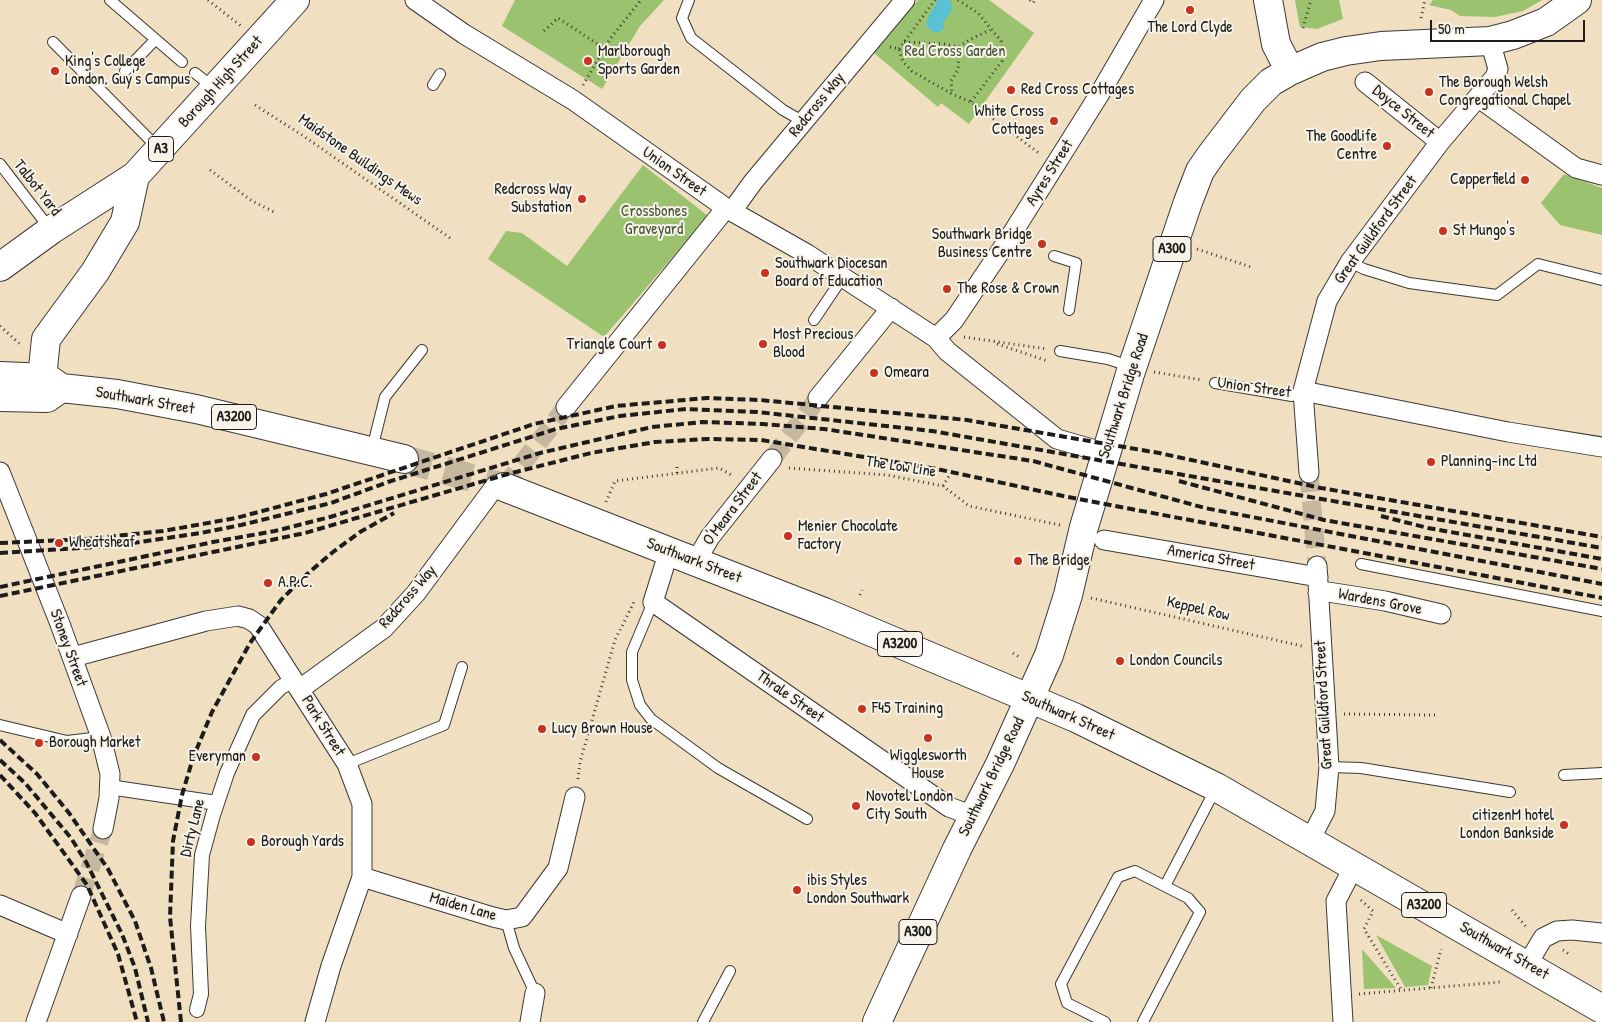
<!DOCTYPE html>
<html>
<head>
<meta charset="utf-8">
<style>
	body { margin:0 }
	#map { position:relative; width:1602px; height:1022px; overflow:hidden; background:#f0dfc0; font-family:"Patrick Hand",sans-serif }
	canvas { display:block }
	.scale { position:absolute; left:1430px; top:20px; width:155px; height:22px; box-sizing:border-box; border:2px solid #1c1c1c; border-top:0; padding-left:6px; font-size:15px; line-height:18px; white-space:nowrap; color:#1c1c1c; -webkit-text-stroke:4px #f7f3e8; paint-order:stroke }
</style>
</head>
<body>
<div id="map">
<canvas width="1602" height="1022"></canvas>
<div class="scale">50 m</div>
</div>
<script>
const c = document.querySelector('canvas').getContext('2d');
c.lineJoin = 'round';
function fill(path, color) {
  c.fillStyle = color;
  c.fill(path, 'evenodd');
}
function shape(rows) {
  const path = new Path2D();
  for (const r of rows) {
    path.moveTo(r[0], r[1]);
    for (let i = 2; i < r.length; i += 2) path.lineTo(r[i], r[i + 1]);
  }
  return path;
}
function trace(path, color, width, dash) {
  c.strokeStyle = color;
  c.lineWidth = width;
  c.lineCap = dash ? 'butt' : 'round';
  c.setLineDash(dash || []);
  c.stroke(path);
}
function write(font, color, halo, rows, align = 'center') {
  c.font = font + ' "Patrick Hand",sans-serif';
  c.lineWidth = 4;
  c.setLineDash([]);
  c.textBaseline = 'middle';
  c.strokeStyle = halo;
  c.fillStyle = color;
  for (const [text, x, y, turn = 0] of rows) {
    c.save();
    c.translate(x, y);
    c.rotate((+turn || 0) * Math.PI / 180);
    c.textAlign = isNaN(turn) ? turn : align;
    if (halo) c.strokeText(text, 0, 0);
    c.fillText(text, 0, 0);
    c.restore();
  }
}
fill(shape([
	[515,0,664,0,640,26,602,89,502,26],
	[918,0,989,0,1034,33,969,124,941,103,938,107,874,53],
	[1295,0,1339,0,1343,19,1317,29,1300,27],
	[1433,0,1542,0,1523,11,1495,17,1460,16,1451,10,1429,5],
	[643,165,708,216,604,337,488,259,506,231,522,233,567,266],
	[1564,174,1602,188,1602,235,1560,225,1541,203],
	[1376,935,1432,966,1428,985,1405,987],
	[1362,949,1396,988,1364,989]
]), '#9bc26e');
fill(shape([
	[934,0,948,0,952,2,951,12,943,22,944,29,937,33,930,30,926,24,929,15,937,3]
]), '#58c1d4');
trace(shape([
	[772,459,818,398],
	[1309,473,1317,566],
	[504,487,566,407],
	[81,896,103,829]
]), '#c6b89f', 19, [19, 9]);
trace(shape([
	[404,459,504,487]
]), '#c6b89f', 28, [28, 14]);
const service = shape([
	[110,0,182,62],
	[689,0,682,18,691,38,783,110,804,122],
	[53,42,159,149],
	[125,71,155,40],
	[195,73,214,88],
	[433,85,440,74],
	[0,164,50,229],
	[1054,256,1076,263,1069,310],
	[1350,262,1364,269,1409,283,1497,295,1538,264,1602,280],
	[814,320,843,277],
	[1060,351,1108,359,1132,367],
	[1215,383,1292,396,1303,391],
	[372,449,385,397,422,350],
	[1361,564,1602,611],
	[653,602,632,652,632,680,640,705,651,719,718,768,807,819],
	[0,725,67,741,101,737],
	[347,764,444,725,462,667],
	[1329,767,1361,768,1510,792],
	[1564,775,1602,773],
	[1165,886,1216,788],
	[506,920,514,948,535,993],
	[703,1022,730,971],
	[1105,1022,1067,1003,1061,984,1118,877,1135,871,1188,898,1200,912,1143,1022]
]);
const pedestrian = shape([
	[109,787,217,803],
	[197,1010,201,994,198,926,202,855,213,815,227,773,253,715,281,687,294,680]
]);
const minor = shape([
	[415,0,464,34,573,100,726,208,807,254,936,338,947,351,1057,439,1106,453],
	[1365,82,1440,142],
	[1479,98,1576,168,1602,175],
	[732,211,753,182,905,0],
	[936,338,954,320,1008,240,1099,95,1154,0],
	[1303,391,1508,432,1602,447],
	[818,398,891,308],
	[566,407,726,208],
	[0,472,60,624,101,737,110,774,109,798,103,829],
	[1309,473,1303,391,1327,301,1350,262,1440,142,1495,77,1498,69,1490,41],
	[1104,540,1318,577],
	[669,551,653,602,949,807,973,816],
	[696,561,710,537,772,459],
	[1318,593,1328,592,1385,601,1441,614],
	[73,657,206,621,238,616,249,619,258,625,347,764,362,804,362,877,331,966,315,1022],
	[300,689,384,628,416,593,496,485],
	[1310,840,1325,811,1329,767,1317,566],
	[362,877,493,917,506,920,522,917,558,868,575,797],
	[0,905,68,934],
	[1527,965,1543,938,1557,931,1572,930,1602,933],
	[36,1022,81,896],
	[530,1022,535,993],
	[1343,1022,1336,901,1354,866]
]);
const primary = shape([
	[1268,0,1276,44,1290,71],
	[0,267,51,230,135,176,295,0],
	[0,376,47,378,61,388,117,394,196,409,404,459],
	[42,378,46,339,95,272,125,222,135,176],
	[0,397,47,398,61,388],
	[504,487,824,612,1076,718,1216,787,1602,1009],
	[877,1022,957,849,1000,764,1049,655,1068,595,1084,527,1130,374,1188,202,1200,171,1211,155,1253,100,1271,82,1290,71,1322,57,1346,51,1381,46,1490,41,1513,35,1546,22,1577,0]
]);
trace(service, '#3c3935', 12);
trace(pedestrian, '#3c3935', 16);
trace(minor, '#3c3935', 21);
trace(primary, '#3c3935', 30);
trace(shape([
	[208,0,241,26],
	[958,0,978,13,1001,41,1002,61,971,102],
	[1030,0,1033,3,1035,0],
	[1421,18,1425,0],
	[1303,28,1311,0],
	[544,31,558,18,605,49],
	[904,42,944,44,959,47,958,70,951,81,952,93],
	[890,47,899,49,903,62,912,71,952,94,971,102,1040,154],
	[959,47,969,40,990,30],
	[899,49,935,0],
	[583,85,610,39,641,0],
	[255,105,305,137,450,238],
	[210,170,252,201,274,212],
	[1197,249,1251,267],
	[0,326,22,346],
	[964,337,1047,349],
	[997,344,1048,361],
	[1154,372,1202,380],
	[677,467,677,473],
	[789,468,887,475,943,486,969,506,1060,525],
	[943,486,949,476],
	[606,502,615,481,719,468,733,476],
	[860,595,862,590],
	[1091,598,1302,646],
	[1013,653,1021,658],
	[1344,714,1435,715],
	[578,779,580,762,615,640,634,602],
	[1361,900,1373,911,1364,929,1402,991],
	[1512,910,1527,928],
	[1563,950,1569,954],
	[1431,988,1441,949],
	[1359,994,1500,982]
]), '#3c3935', 3, [1, 4]);
trace(service, '#fff', 10);
trace(pedestrian, '#fff', 14);
trace(minor, '#fff', 19);
trace(primary, '#fff', 28);
trace(shape([
	[1179,481,1324,520,1602,569],
	[1381,516,1428,528,1602,559],
	[0,543,87,539,163,531,236,518,326,494,534,424,616,406,707,398,760,400,967,420,1159,453,1321,488,1602,537],
	[0,553,113,546,201,533,241,525,331,503,388,482,556,429,620,416,686,409,757,412,932,431,1602,548],
	[0,587,213,542,275,531,330,517,540,453,652,427,703,422,763,424,824,429,1033,461,1205,508,1602,584],
	[0,596,305,533,508,474,591,453,655,442,708,439,761,440,937,469,1068,497,1602,598],
	[0,740,37,774,69,813,108,869,135,921,151,968,164,1022],
	[0,760,25,783,71,838,86,862,122,934,135,968,148,1022],
	[0,775,35,813,87,885,118,954,137,1022],
	[181,1022,170,917,173,841,182,795,193,758,212,712,250,643,281,600,306,575,333,552,360,532,394,513]
]), '#1c1c1c', 4, [8, 4]);
for (const [x, y, r, color] of [
	[1190,10,5,"#c8321e"],
	[588,61,5,"#c8321e"],
	[55,71,5,"#c8321e"],
	[1011,90,5,"#c8321e"],
	[1429,92,5,"#c8321e"],
	[1054,121,5,"#c8321e"],
	[1387,146,5,"#c8321e"],
	[1525,180,5,"#c8321e"],
	[582,199,5,"#c8321e"],
	[1443,231,5,"#c8321e"],
	[1042,244,5,"#c8321e"],
	[765,273,5,"#c8321e"],
	[947,289,5,"#c8321e"],
	[763,344,5,"#c8321e"],
	[662,345,5,"#c8321e"],
	[874,373,5,"#c8321e"],
	[1431,462,5,"#c8321e"],
	[788,536,5,"#c8321e"],
	[59,543,5,"#c8321e"],
	[1018,561,5,"#c8321e"],
	[268,583,5,"#c8321e"],
	[1120,661,5,"#c8321e"],
	[862,709,5,"#c8321e"],
	[542,729,5,"#c8321e"],
	[928,738,5,"#c8321e"],
	[39,743,5,"#c8321e"],
	[256,757,5,"#c8321e"],
	[856,806,5,"#c8321e"],
	[1564,825,5,"#c8321e"],
	[251,842,5,"#c8321e"],
	[797,890,5,"#c8321e"]
]) {
  const dot = new Path2D();
  dot.arc(x, y, r, 0, 2 * Math.PI);
  c.fillStyle = color;
  c.fill(dot);
  trace(dot, '#f7f3e8', 2);
}
for (const [x, y, w] of [
	[161,149,25],
	[1172,249,38],
	[234,417,45],
	[900,644,45],
	[1424,905,45],
	[918,932,38]
]) {
  const box = new Path2D();
  box.roundRect(x - w / 2, y - 12.5, w, 25, 4);
  c.fillStyle = '#f7f3e8';
  c.fill(box);
  trace(box, '#1c1c1c', 1);
}
write('bold 15px', '#1c1c1c', null, [
	["A3",161,149],
	["A300",1172,249],
	["A3200",234,417],
	["A3200",900,644],
	["A3200",1424,905],
	["A300",918,932]
]);
write('16px', '#1c1c1c', '#f7f3e8', [
	["The Lord Clyde",1190,28,"center"],
	["Marlborough",598,52],
	["Sports Garden",598,70],
	["King's College",65,62],
	["London, Guy's Campus",65,80],
	["The Borough Welsh",1439,83],
	["Congregational Chapel",1439,101],
	["Red Cross Cottages",1021,90],
	["White Cross",1044,112,"right"],
	["Cottages",1044,130,"right"],
	["The Goodlife",1377,137,"right"],
	["Centre",1377,155,"right"],
	["Cøpperfield",1515,180,"right"],
	["Redcross Way",572,190,"right"],
	["Substation",572,208,"right"],
	["St Mungo's",1453,231],
	["Southwark Bridge",1032,235,"right"],
	["Business Centre",1032,253,"right"],
	["Southwark Diocesan",775,264],
	["Board of Education",775,282],
	["The Rose & Crown",957,289],
	["Most Precious",773,335],
	["Blood",773,353],
	["Triangle Court",652,345,"right"],
	["Omeara",884,373],
	["Planning-inc Ltd",1441,462],
	["Menier Chocolate",798,527],
	["Factory",798,545],
	["Wheatsheaf",69,543],
	["The Bridge",1028,561],
	["A.P.C.",278,583],
	["London Councils",1130,661],
	["F45 Training",872,709],
	["Lucy Brown House",552,729],
	["Borough Market",49,743],
	["Wigglesworth",928,756,"center"],
	["House",928,774,"center"],
	["Everyman",246,757,"right"],
	["Novotel London",866,797],
	["City South",866,815],
	["citizenM hotel",1554,816,"right"],
	["London Bankside",1554,834,"right"],
	["Borough Yards",261,842],
	["ibis Styles",807,881],
	["London Southwark",807,899]
], 'left');
write('16px', '#485639', '#f7f3e8', [
	["Red Cross Garden",955,52],
	["Crossbones",654,212],
	["Graveyard",654,230]
]);
write('16px', '#1c1c1c', '#f7f3e8', [
	["Borough High Street",221,82,-48],
	["Redcross Way",817,105,-51],
	["Doyce Street",1403,112,39],
	["Maidstone Buildings Mews",360,160,35],
	["Union Street",674,172,35],
	["Ayres Street",1050,173,-58],
	["Talbot Yard",37,188,52],
	["Great Guildford Street",1376,230,-54],
	["Union Street",1254,388,8],
	["Southwark Bridge Road",1124,396,-72],
	["Southwark Street",145,401,10],
	["The Low Line",901,467,9],
	["O'Meara Street",733,509,-53],
	["America Street",1211,558,10],
	["Southwark Street",694,561,21],
	["Redcross Way",408,597,-49],
	["Wardens Grove",1380,602,11],
	["Keppel Row",1198,609,13],
	["Stoney Street",68,648,70],
	["Thrale Street",790,697,35],
	["Great Guildford Street",1324,705,-93],
	["Southwark Street",1068,716,24],
	["Park Street",323,726,58],
	["Southwark Bridge Road",992,777,-64],
	["Dirty Lane",193,828,-76],
	["Maiden Lane",463,907,16],
	["Southwark Street",1504,951,30]
]);
</script>
</body>
</html>
